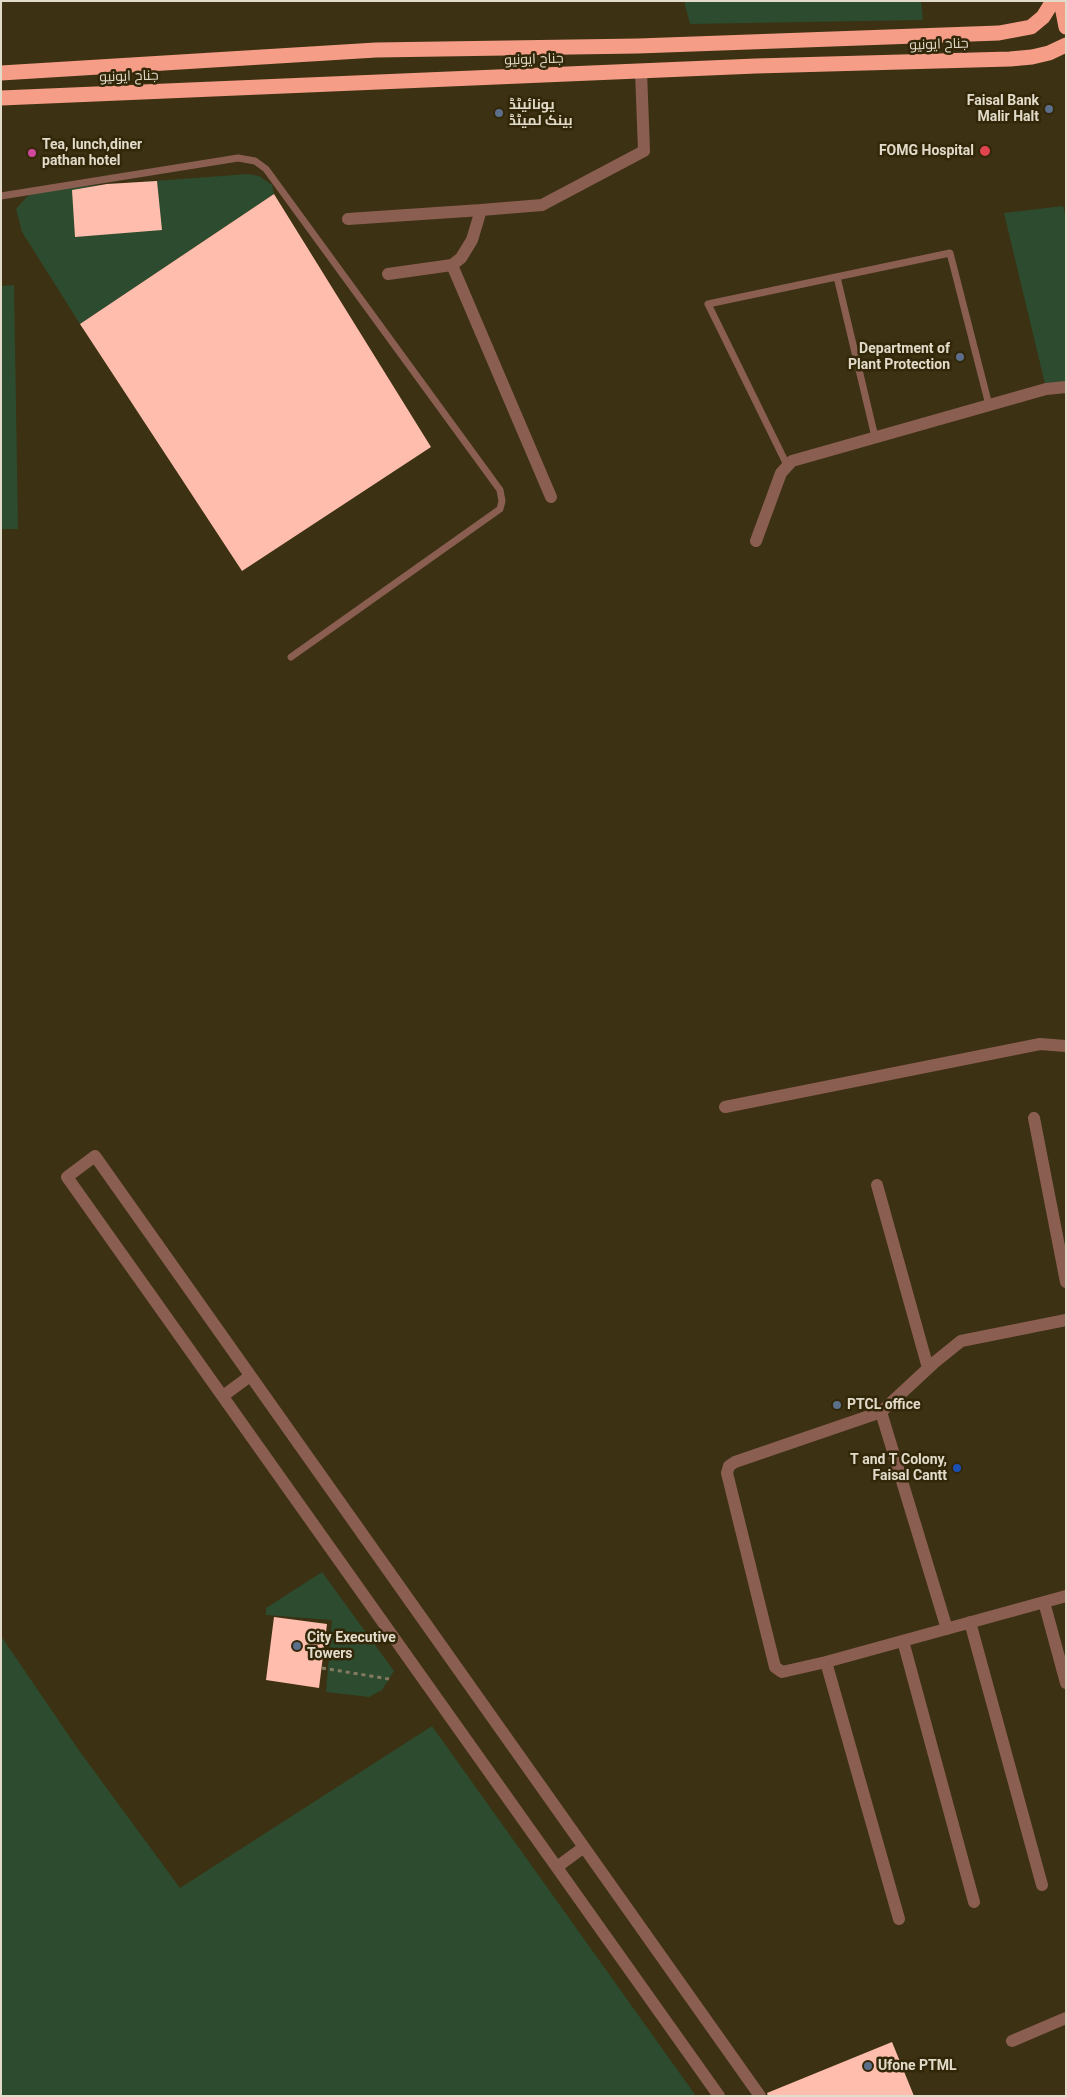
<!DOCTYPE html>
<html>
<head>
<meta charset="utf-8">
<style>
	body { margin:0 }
	#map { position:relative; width:1067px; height:2097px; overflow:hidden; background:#3c3113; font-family:Roboto,sans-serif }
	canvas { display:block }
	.frame { position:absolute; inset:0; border:2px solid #e2dbca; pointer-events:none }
</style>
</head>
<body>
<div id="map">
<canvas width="1067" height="2097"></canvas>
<div class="frame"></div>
</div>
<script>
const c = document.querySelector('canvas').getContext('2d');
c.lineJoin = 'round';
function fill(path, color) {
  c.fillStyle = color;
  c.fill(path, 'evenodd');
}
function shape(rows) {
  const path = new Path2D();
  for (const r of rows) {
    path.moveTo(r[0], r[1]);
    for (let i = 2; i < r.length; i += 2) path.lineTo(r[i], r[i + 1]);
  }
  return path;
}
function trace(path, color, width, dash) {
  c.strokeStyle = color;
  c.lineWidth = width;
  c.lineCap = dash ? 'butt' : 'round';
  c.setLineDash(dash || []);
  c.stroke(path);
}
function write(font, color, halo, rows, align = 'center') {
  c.font = font + ' Roboto,Cairo,sans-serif';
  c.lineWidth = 5;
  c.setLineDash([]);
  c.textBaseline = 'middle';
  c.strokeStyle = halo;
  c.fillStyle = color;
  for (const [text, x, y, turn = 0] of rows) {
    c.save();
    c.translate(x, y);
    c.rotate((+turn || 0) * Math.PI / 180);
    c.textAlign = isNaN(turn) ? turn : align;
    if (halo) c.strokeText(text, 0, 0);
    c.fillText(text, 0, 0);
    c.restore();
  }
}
fill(shape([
	[684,1,921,1,923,20,690,24],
	[248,174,259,176,272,185,274,194,80,324,22,232,16,209,33,190],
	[1063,206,1066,219,1066,381,1045,384,1004,213],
	[14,285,18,529,1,529,1,286],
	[322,1572,394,1671,382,1690,369,1697,326,1692,332,1620,266,1615,266,1608],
	[1,1636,78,1749,180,1888,432,1726,696,2096,1,2096]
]), '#2d4b2e');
fill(shape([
	[157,181,162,230,75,237,72,190,107,184],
	[274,194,431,447,242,571,80,324],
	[274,1617,327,1624,319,1688,266,1680],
	[892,2042,914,2096,768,2096,767,2093]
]), '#ffbead');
trace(shape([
	[322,1668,389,1679]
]), '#847b62', 3, [4, 4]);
trace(shape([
	[1,196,238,158,255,161,266,169,500,490,502,501,500,509,291,657],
	[837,277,875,437],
	[787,465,708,304,950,253,989,405]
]), '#8b5e52', 7);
trace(shape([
	[348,219,481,210],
	[388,274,452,265],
	[551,497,452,265,461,258,472,240,481,210,542,205,644,151,641,71],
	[756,541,781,473,792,461,1046,389,1066,387],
	[725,1107,1040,1044,1066,1046],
	[1034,1118,1066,1282],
	[877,1185,928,1368],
	[1066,1320,961,1341,935,1362,881,1412,735,1462,729,1466,727,1473,775,1667,782,1672,826,1662,1066,1596],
	[223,1396,250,1376],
	[881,1412,947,1629],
	[1044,1602,1066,1683],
	[970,1622,1042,1885],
	[903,1641,974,1902],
	[826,1662,899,1919],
	[557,1867,584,1847],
	[1012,2041,1066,2018],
	[719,2096,67,1177,95,1156,760,2096]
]), '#8b5e52', 12);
trace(shape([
	[1061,1,1066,27],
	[1,73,376,50,638,46,999,33,1031,27,1043,17,1053,1],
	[1,98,756,66,1010,59,1032,57,1049,53,1066,45]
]), '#f59d86', 15);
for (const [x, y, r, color] of [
	[1049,109,5,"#5c6f8a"],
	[499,113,5,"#5c6f8a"],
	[985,151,6,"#e0444e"],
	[32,153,5,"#d1479c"],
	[960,357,5,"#5c6f8a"],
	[837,1405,5,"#5c6f8a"],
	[957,1468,5,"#1a4fb4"],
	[297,1646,5,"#5c6f8a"],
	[868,2066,5,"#5c6f8a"]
]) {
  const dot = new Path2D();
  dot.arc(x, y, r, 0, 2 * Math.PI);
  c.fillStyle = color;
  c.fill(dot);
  trace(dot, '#322708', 2);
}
write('14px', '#e2dbca', '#322708', [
	["جناح ایونیو",939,45,-2],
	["جناح ایونیو",534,60,-2],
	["جناح ایونیو",129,77,-2]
]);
write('bold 14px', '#e2dbca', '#322708', [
	["Faisal Bank",1039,101,"right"],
	["Malir Halt",1039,117,"right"],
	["یونائیٹڈ",509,105],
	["بینک لمیٹڈ",509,121],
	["Tea, lunch,diner",42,145],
	["pathan hotel",42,161],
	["FOMG Hospital",974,151,"right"],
	["Department of",950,349,"right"],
	["Plant Protection",950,365,"right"],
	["PTCL office",847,1405],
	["T and T Colony,",947,1460,"right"],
	["Faisal Cantt",947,1476,"right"],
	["City Executive",307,1638],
	["Towers",307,1654],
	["Ufone PTML",878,2066]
], 'left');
</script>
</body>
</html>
